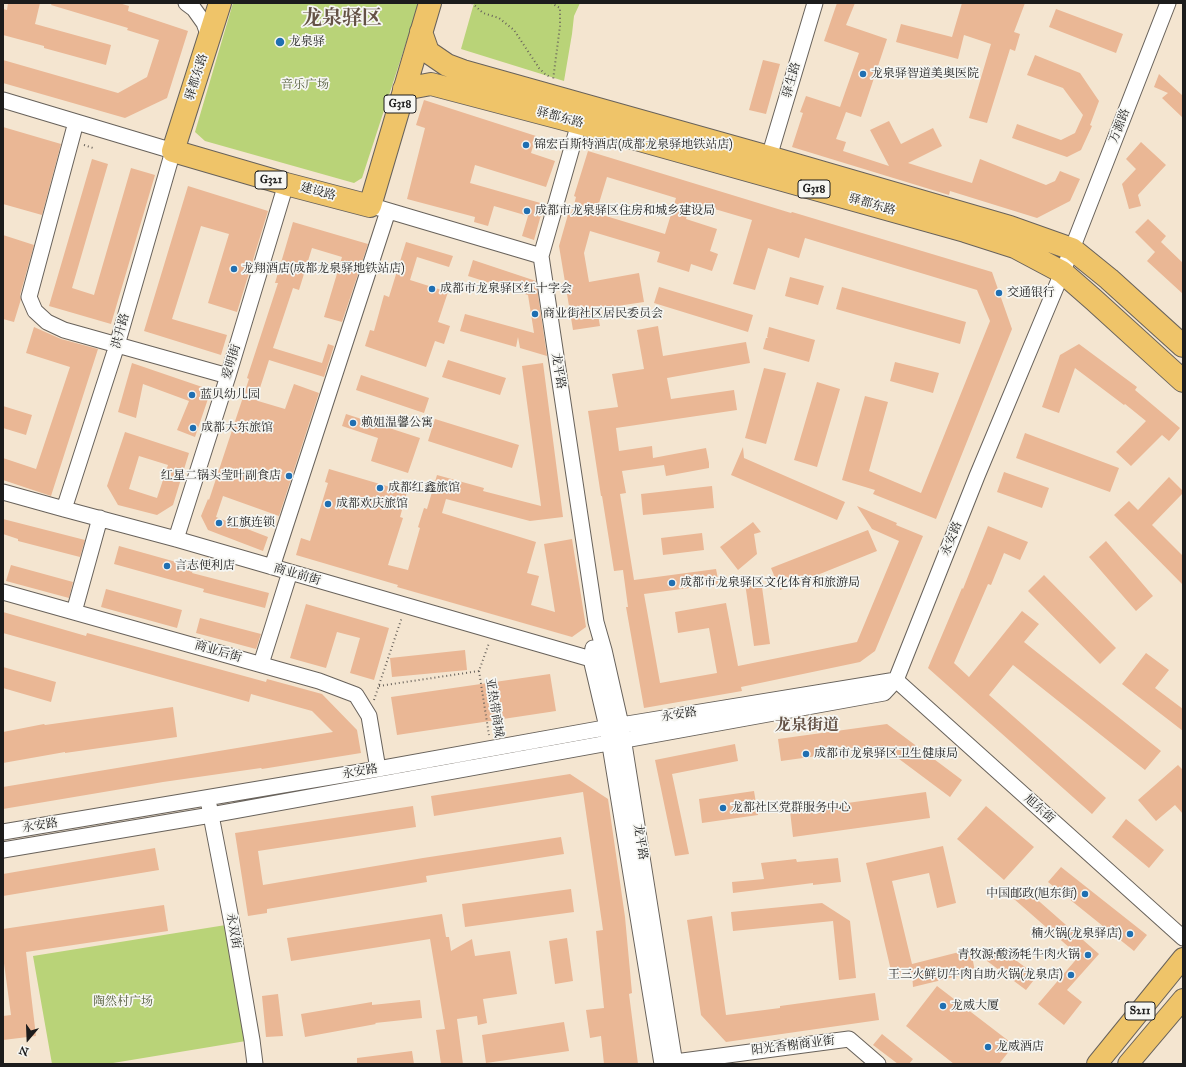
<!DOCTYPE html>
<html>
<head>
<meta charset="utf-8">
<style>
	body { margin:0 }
	#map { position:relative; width:1186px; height:1067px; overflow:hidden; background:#f4e5d0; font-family:"IM FELL Great Primer",serif }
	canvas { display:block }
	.frame { position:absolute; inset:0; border:4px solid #1c1c1c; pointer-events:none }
	.north { position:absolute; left:8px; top:1019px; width:40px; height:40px; -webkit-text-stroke:3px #f6f6f2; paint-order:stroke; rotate:199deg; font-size:11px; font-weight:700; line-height:16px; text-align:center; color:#1c1c1c }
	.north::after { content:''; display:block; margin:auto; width:14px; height:18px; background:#1c1c1c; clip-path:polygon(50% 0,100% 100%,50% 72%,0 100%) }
</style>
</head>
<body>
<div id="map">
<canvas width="1186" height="1067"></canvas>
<div class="frame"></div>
<div class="north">N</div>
</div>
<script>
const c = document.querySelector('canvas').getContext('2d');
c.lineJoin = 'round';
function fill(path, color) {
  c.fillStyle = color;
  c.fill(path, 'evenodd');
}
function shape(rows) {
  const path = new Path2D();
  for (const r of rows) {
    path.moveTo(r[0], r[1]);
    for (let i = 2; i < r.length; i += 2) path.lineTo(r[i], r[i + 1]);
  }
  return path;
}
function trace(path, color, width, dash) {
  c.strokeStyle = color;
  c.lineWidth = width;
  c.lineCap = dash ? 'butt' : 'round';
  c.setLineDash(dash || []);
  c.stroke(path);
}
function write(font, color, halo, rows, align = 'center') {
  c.font = font + ' "IM FELL Great Primer","Noto Serif SC",serif';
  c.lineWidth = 3.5;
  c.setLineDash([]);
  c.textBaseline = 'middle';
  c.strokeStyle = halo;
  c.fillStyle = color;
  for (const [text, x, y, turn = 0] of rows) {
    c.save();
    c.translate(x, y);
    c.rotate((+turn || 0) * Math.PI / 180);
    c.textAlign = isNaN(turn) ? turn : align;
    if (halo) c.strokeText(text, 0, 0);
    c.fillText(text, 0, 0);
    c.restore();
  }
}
fill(shape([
	[233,3,419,3,362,178,354,183,205,141,195,132],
	[474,3,580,3,574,16,572,34,564,81,461,49],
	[232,924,252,1040,107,1064,52,1064,33,956]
]), '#b9d378');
fill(shape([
	[8,3,40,3,35,24,111,45,106,65,44,48,44,46,3,35,3,9,7,10],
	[52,3,119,3,129,6,128,11,188,31,167,98,125,118,3,83,3,60,118,93,147,77,159,40,127,30,128,28,51,5],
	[837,3,855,3,846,25,887,39,861,117,846,112,836,139,846,142,843,151,889,166,870,130,889,121,901,144,933,128,942,146,908,163,972,183,980,159,1046,185,1055,181,1060,171,1080,179,1070,201,1037,218,950,191,949,195,792,147,803,113,800,112,806,96,840,107,859,53,824,41],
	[962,3,1025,3,1014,32,1020,34,1015,51,1010,49,987,123,969,118,991,44,964,35,958,59,896,42,901,24,952,37],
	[1056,9,1123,34,1116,53,1049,27],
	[1035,55,1080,73,1099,101,1090,125,1092,126,1081,150,1067,157,1012,138,1017,124,1061,140,1075,133,1083,115,1063,88,1027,75],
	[763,60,780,64,766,114,749,110],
	[1159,74,1183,96,1183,118,1162,98,1168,93,1154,87],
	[424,100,536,136,531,153,555,161,546,187,475,165,470,183,544,204,534,240,522,236,528,216,494,206,488,226,474,222,475,217,407,199,425,128,416,125],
	[3,127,61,144,42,215,3,204],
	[1141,142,1166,165,1138,195,1141,206,1129,209,1122,184,1136,169,1126,159],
	[588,151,791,213,792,212,992,272,1012,329,936,519,873,494,875,490,842,480,865,396,888,402,869,471,921,493,990,321,977,290,805,238,799,258,768,248,755,290,733,284,752,220,691,202,686,219,717,229,710,251,718,254,712,271,691,264,689,272,657,262,660,252,590,231,584,253,589,282,639,273,644,302,597,309,600,326,573,330,559,246,569,211,572,212,576,197,574,196],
	[607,177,676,198,665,234,596,213],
	[92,159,108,164,72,288,94,295,131,168,155,175,111,324,49,306],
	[188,186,268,211,237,312,208,303,229,234,201,226,172,319,227,335,221,355,144,331],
	[1148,219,1166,236,1161,242,1183,263,1183,294,1147,261,1155,252,1135,232],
	[293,222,368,244,342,322,324,317,342,257,312,248,299,290,293,288,273,348,322,363,328,344,334,346,324,377,269,360,257,397,259,397,258,401,285,409,294,384,319,393,279,516,223,496,216,517,268,537,263,551,208,530,201,516,208,499,209,500,249,379,247,378,278,283,275,283],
	[3,235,34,245,20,295,21,299,14,322,3,319],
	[406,242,453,256,449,267,417,257,410,280,448,292,438,322,450,326,444,344,435,341,426,367,365,346,370,330,374,331,384,295,389,297],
	[473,260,536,281,547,356,520,348,518,337,516,347,460,331,465,314,534,333,528,295,468,276],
	[790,277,824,286,818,305,785,296],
	[659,287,753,315,748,332,654,303],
	[842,287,966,322,960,344,836,309],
	[658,326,663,356,746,342,750,363,667,378,671,399,734,390,737,410,616,428,619,451,652,446,653,458,706,448,709,463,709,468,666,476,664,465,622,471,626,493,620,494,634,580,716,569,719,584,644,594,660,683,717,673,709,628,678,633,675,612,726,603,738,666,857,642,899,541,872,529,857,506,897,523,896,525,923,536,875,651,860,662,741,687,742,691,644,708,626,607,628,607,623,570,614,571,602,496,601,496,588,411,618,407,612,374,644,369,637,330],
	[34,327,61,339,98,349,51,496,3,480,3,458,36,469,70,367,26,353],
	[769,327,815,340,809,362,763,349,766,338,768,338,767,337],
	[1079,344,1137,387,1135,390,1180,428,1169,441,1162,435,1131,466,1116,452,1146,421,1125,404,1124,405,1075,368,1059,413,1042,407,1060,355],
	[448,360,506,378,500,395,442,377],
	[895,362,939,373,933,393,890,381],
	[132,363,211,390,195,437,177,430,189,401,143,384,136,418,118,412],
	[543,363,563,517,530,521,446,499,442,513,536,542,527,573,539,576,531,605,555,612,544,544,572,539,586,627,572,637,397,587,398,585,296,555,301,538,310,541,328,483,325,482,329,469,407,492,400,517,403,518,388,565,408,570,420,528,418,527,424,508,427,509,437,475,484,488,483,491,541,506,522,366],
	[764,368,786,373,766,444,745,438],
	[361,375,429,398,424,413,356,390],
	[817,382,840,389,817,467,794,460],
	[3,406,32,415,26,435,3,428],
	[346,414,420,438,408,473,371,461,378,438,342,426],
	[435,419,519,445,512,468,428,441],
	[125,432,189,453,173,505,157,515,118,505,107,486],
	[139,456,168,465,157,498,129,489],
	[1025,433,1119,468,1110,492,1016,458],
	[743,447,744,458,845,502,837,520,731,475],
	[1004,472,1049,488,1042,508,997,492],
	[1169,477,1183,491,1183,493,1152,525,1183,556,1183,585,1114,515,1129,501,1138,510],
	[712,486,714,508,643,515,641,494],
	[3,519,85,540,80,557,18,541,18,539,3,534],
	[753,522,761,532,754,534,757,554,738,570,720,547],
	[988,526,1028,542,1020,560,1004,553,991,585,988,584,954,663,969,677,1022,611,1039,624,1024,642,1161,751,1145,770,1013,665,989,695,1106,798,1092,814,928,668,962,588,963,589],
	[868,530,877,551,780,590,771,568],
	[702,533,704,550,663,555,661,538],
	[1106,541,1153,596,1136,611,1089,557],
	[119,546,194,567,192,573,269,593,265,608,203,592,204,589,114,564],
	[11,565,73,582,69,598,6,581],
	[1044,575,1116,648,1100,664,1028,591],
	[761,580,770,644,754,646,745,583],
	[106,589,182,610,177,628,101,607],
	[306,604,389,628,374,680,350,673,360,638,337,632,326,668,290,658],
	[3,612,86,636,87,633,266,682,267,679,322,694,357,730,361,753,262,769,261,768,163,782,3,809,3,787,333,732,312,711,251,694,249,702,3,633],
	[200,618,261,634,256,649,196,633],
	[465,650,467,670,392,677,390,658],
	[1146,653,1169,670,1155,688,1183,709,1183,731,1122,684],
	[3,667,56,682,51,702,3,688],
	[550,674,556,711,397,735,391,697],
	[173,707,177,737,65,753,65,752,3,763,3,732,44,724,45,725],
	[887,724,962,780,950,797,883,747,781,761,778,739],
	[735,744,738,761,672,774,689,854,675,856,655,760],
	[1178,765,1183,770,1183,814,1175,805,1156,821,1138,800],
	[570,774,608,799,625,917,632,993,629,994,638,1064,604,1064,601,1036,590,1038,586,1010,604,1008,596,931,603,930,583,792,434,816,431,796],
	[754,791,758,815,702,823,699,799],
	[926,792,930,818,793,837,790,811],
	[413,806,416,827,258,851,263,885,423,858,561,837,564,854,426,876,427,882,267,909,267,913,248,916,235,833],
	[986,806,1034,847,1004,880,957,839],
	[1126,819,1164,850,1149,868,1112,837],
	[943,846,956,903,937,908,929,873,892,881,912,964,967,950,971,950,975,972,913,987,912,973,892,975,866,863],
	[155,848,159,870,3,896,3,874],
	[838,858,841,882,813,885,813,883,733,893,732,882,764,879,761,863,796,859,797,862],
	[1061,867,1147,935,1134,951,1048,882],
	[1024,888,1099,954,1067,990,1082,1002,1064,1025,1038,1004,1079,956,1014,899],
	[571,889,574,912,465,927,462,904],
	[822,903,850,921,856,978,839,980,833,921,733,931,731,912],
	[164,905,168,931,26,952,36,1036,3,1040,3,1016,11,1015,3,956,3,929],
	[442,914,446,937,449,937,451,951,472,939,475,956,510,951,517,994,483,999,487,1023,478,1025,477,1016,457,1019,463,1064,441,1064,436,1030,445,1029,430,939,291,961,287,938],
	[712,916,726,1015,780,1008,780,1006,875,993,879,1020,726,1042,701,1015,687,920],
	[567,938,573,981,555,984,549,941],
	[998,947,1037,976,1026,990,987,961],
	[937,986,1014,1045,999,1064,954,1064,906,1026],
	[278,994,283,1036,266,1037,262,996],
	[420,1000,422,1018,375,1023,376,1024,305,1037,301,1014,372,1002,372,1005],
	[564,1022,569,1051,486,1063,482,1035],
	[882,1034,913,1059,909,1064,898,1064,873,1045],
	[412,1051,414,1064,357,1064,357,1058]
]), '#eab795');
const minor = shape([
	[186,3,194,9,204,23,209,37],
	[3,100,173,151,117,345,64,509],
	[76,122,29,297,35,311,47,322,64,330,228,376],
	[579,123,541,256,596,622,604,650,621,725,675,1064],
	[769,157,815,3],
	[379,208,541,256],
	[3,492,64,509,176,539,591,659],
	[176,539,228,376,286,184],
	[272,567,388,211],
	[3,592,319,681,356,695,369,716,378,769],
	[74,612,100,518],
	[593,648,591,659,607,727,662,1064],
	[261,664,290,572],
	[896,680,1183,938],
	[209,805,232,924,252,1040,255,1064],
	[3,832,378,769,621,725,896,680],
	[3,850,211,815,884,693,896,680,977,476,1072,249,1168,3],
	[675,1062,849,1039,878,1064]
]);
const major = shape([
	[1097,1064,1183,958],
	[1128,1064,1183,999]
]);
const highway = shape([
	[220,3,173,151,286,184,370,206,430,3],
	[421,32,428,52,447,65,463,71,769,157,1010,227,1072,249,1109,279,1183,346],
	[404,89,431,84,579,123,965,231,1015,247,1062,272,1094,300,1183,381]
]);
trace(minor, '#68625b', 17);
trace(major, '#68625b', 22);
trace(highway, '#68625b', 24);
trace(shape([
	[472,3,483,13,499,18,514,30,539,68,545,74,550,77],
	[551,3,560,8,560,26,553,80],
	[84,145,93,148],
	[479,671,489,735],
	[379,686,479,671,489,643],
	[374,700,402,617]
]), '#68625b', 2, [1, 3]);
trace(minor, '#fff', 15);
trace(major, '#efc469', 20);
trace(highway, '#efc469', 22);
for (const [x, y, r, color] of [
	[280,42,5,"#1f6fb2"],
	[863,74,4,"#1f6fb2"],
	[526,145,4,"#1f6fb2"],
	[527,211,4,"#1f6fb2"],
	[234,269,4,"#1f6fb2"],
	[432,289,4,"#1f6fb2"],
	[999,293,4,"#1f6fb2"],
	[535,314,4,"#1f6fb2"],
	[192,395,4,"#1f6fb2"],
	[353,423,4,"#1f6fb2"],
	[193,428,4,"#1f6fb2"],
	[289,476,4,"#1f6fb2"],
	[380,488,4,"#1f6fb2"],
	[328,504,4,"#1f6fb2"],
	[219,523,4,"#1f6fb2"],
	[167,566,4,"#1f6fb2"],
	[672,583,4,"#1f6fb2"],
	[806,754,4,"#1f6fb2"],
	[723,808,4,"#1f6fb2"],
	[1085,894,4,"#1f6fb2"],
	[1130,934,4,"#1f6fb2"],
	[1088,955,4,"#1f6fb2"],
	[1071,975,4,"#1f6fb2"],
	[943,1006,4,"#1f6fb2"],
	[988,1047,4,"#1f6fb2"]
]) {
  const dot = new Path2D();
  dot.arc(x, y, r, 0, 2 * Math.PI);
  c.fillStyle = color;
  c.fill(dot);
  trace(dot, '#f6f6f2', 1.5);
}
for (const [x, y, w] of [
	[400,104,32],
	[271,180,32],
	[814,189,32],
	[1140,1011,30]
]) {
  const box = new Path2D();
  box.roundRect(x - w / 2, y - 9, w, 18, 3);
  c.fillStyle = '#f6f6f2';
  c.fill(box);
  trace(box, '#1c1c1c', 1);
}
write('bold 11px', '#1c1c1c', null, [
	["G318",400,104],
	["G321",271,180],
	["G318",814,189],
	["S211",1140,1011]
]);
write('12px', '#1c1c1c', '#f6f6f2', [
	["龙泉驿",289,42],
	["龙泉驿智道美奥医院",871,74],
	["锦宏百斯特酒店(成都龙泉驿地铁站店)",534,145],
	["成都市龙泉驿区住房和城乡建设局",535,211],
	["龙翔酒店(成都龙泉驿地铁站店)",242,269],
	["成都市龙泉驿区红十字会",440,289],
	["交通银行",1007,293],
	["商业街社区居民委员会",543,314],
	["蓝贝幼儿园",200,395],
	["赖姐温馨公寓",361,423],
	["成都大东旅馆",201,428],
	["红星二锅头莹叶副食店",281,476,"right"],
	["成都红鑫旅馆",388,488],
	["成都欢庆旅馆",336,504],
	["红旗连锁",227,523],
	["言志便利店",175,566],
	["成都市龙泉驿区文化体育和旅游局",680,583],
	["成都市龙泉驿区卫生健康局",814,754],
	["龙都社区党群服务中心",731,808],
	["中国邮政(旭东街)",1077,894,"right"],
	["楠火锅(龙泉驿店)",1122,934,"right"],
	["青牧源·酸汤牦牛肉火锅",1080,955,"right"],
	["王三火鲜切牛肉自助火锅(龙泉店)",1063,975,"right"],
	["龙威大厦",951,1006],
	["龙威酒店",996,1047]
], 'left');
write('12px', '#1c1c1c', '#f6f6f2', [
	["驿都东路",197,77,-72],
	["驿生路",792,80,-74],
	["驿都东路",560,118,15],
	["万源路",1120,126,-69],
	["建设路",318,192,15],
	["驿都东路",872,205,16],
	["洪升路",121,331,-74],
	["爱明街",232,362,-73],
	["龙平路",558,371,81],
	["永安路",952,539,-68],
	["商业前街",297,575,16],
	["商业后街",218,652,16],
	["亚热带商城",494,708,81],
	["永安路",679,715,-9],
	["永安路",360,772,-10],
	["旭东街",1039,809,42],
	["永安路",40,826,-9],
	["龙平路",640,842,81],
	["永双街",233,931,80],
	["阳光香榭商业街",793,1046,-7]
]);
write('12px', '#535c3c', '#f6f6f2', [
	["音乐广场",305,85],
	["陶然村广场",123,1002]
]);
write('bold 16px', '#645246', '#f6f6f2', [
	["龙泉街道",807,726]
]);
write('bold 20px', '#645246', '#f6f6f2', [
	["龙泉驿区",342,19]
]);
</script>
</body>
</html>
